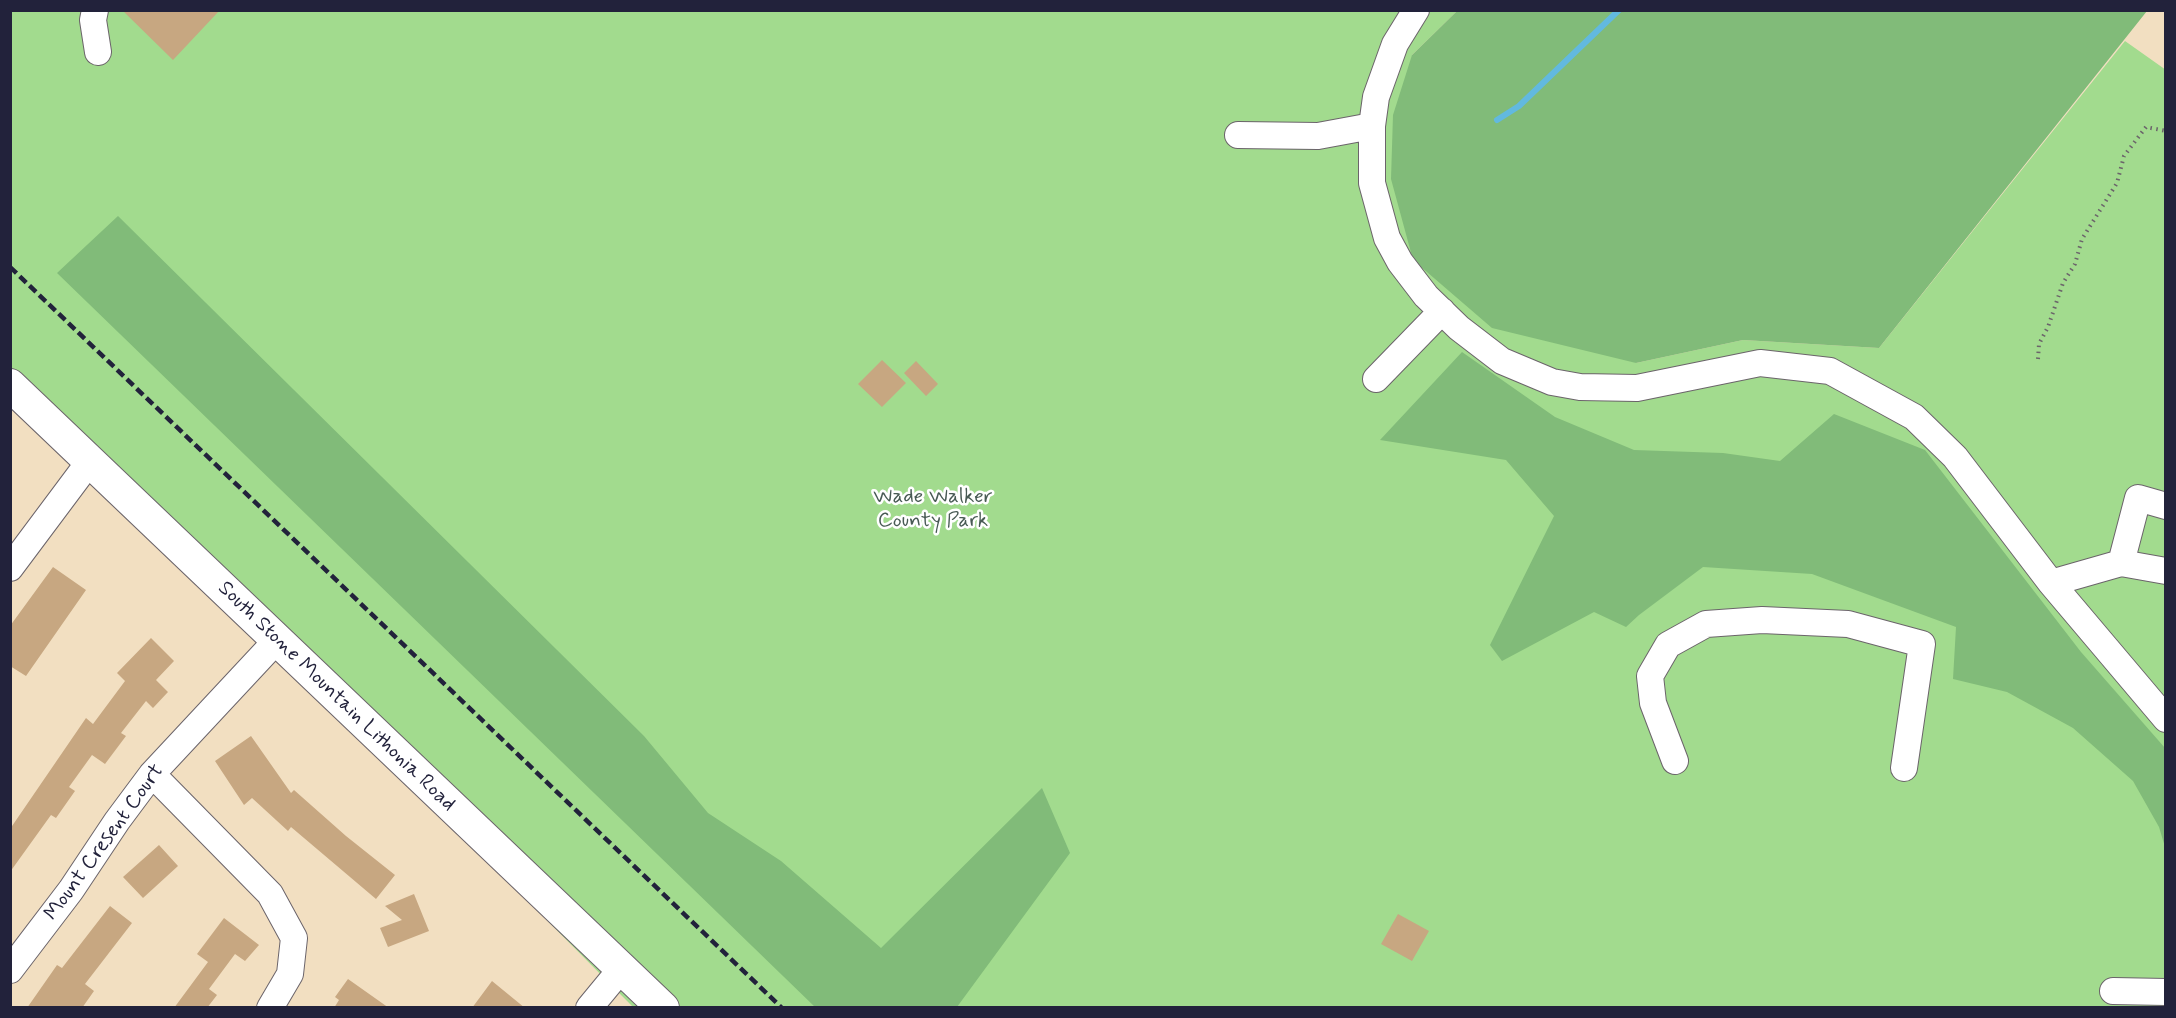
<!DOCTYPE html>
<html>
<head>
<meta charset="utf-8">
<style>
	body { margin:0 }
	#map { position:relative; width:2176px; height:1018px; overflow:hidden; background:#f2dfc1; font-family:Mynerve,sans-serif }
	canvas { display:block }
	.frame { position:absolute; inset:0; border:12px solid #22223b; pointer-events:none }
</style>
</head>
<body>
<div id="map">
<canvas width="2176" height="1018"></canvas>
<div class="frame"></div>
</div>
<script>
const c = document.querySelector('canvas').getContext('2d');
c.lineJoin = 'round';
function fill(path, color) {
  c.fillStyle = color;
  c.fill(path, 'evenodd');
}
function shape(rows) {
  const path = new Path2D();
  for (const r of rows) {
    path.moveTo(r[0], r[1]);
    for (let i = 2; i < r.length; i += 2) path.lineTo(r[i], r[i + 1]);
  }
  return path;
}
function trace(path, color, width, dash) {
  c.strokeStyle = color;
  c.lineWidth = width;
  c.lineCap = dash ? 'butt' : 'round';
  c.setLineDash(dash || []);
  c.stroke(path);
}
function write(font, color, halo, rows, align = 'center') {
  c.font = font + ' Mynerve,sans-serif';
  c.lineWidth = 5;
  c.setLineDash([]);
  c.textBaseline = 'middle';
  c.strokeStyle = halo;
  c.fillStyle = color;
  for (const [text, x, y, turn = 0] of rows) {
    c.save();
    c.translate(x, y);
    c.rotate((+turn || 0) * Math.PI / 180);
    c.textAlign = isNaN(turn) ? turn : align;
    if (halo) c.strokeText(text, 0, 0);
    c.fillText(text, 0, 0);
    c.restore();
  }
}
fill(shape([
	[10,11,1457,11,1412,55,1636,363,1743,340,1879,348,2125,41,2166,70,2165,1007,633,1007,11,380]
]), '#a2db8e');
fill(shape([
	[1457,11,2147,11,1879,348,1743,340,1636,363,1492,328,1413,260,1391,179,1393,115,1412,55],
	[118,216,644,736,708,813,781,861,881,948,1042,788,1070,853,957,1007,815,1007,57,273],
	[1462,352,1555,417,1634,450,1723,453,1780,461,1834,414,1925,450,2081,652,2165,748,2165,847,2159,827,2133,781,2073,728,2007,692,1953,679,1956,627,1812,574,1703,567,1639,615,1626,627,1594,612,1502,661,1490,645,1554,516,1506,460,1380,440]
]), '#81bb79');
trace(shape([
	[1497,120,1519,106,1619,10]
]), '#62b9df', 6);
fill(shape([
	[122,10,220,10,173,60],
	[882,360,906,383,882,407,858,384],
	[916,361,938,384,926,396,904,373],
	[53,567,86,590,26,676,10,666,10,626],
	[151,638,174,661,156,680,168,692,153,708,146,701,121,733,126,736,105,764,92,755,69,787,75,791,56,818,51,815,10,872,10,829,86,718,93,724,125,681,117,673],
	[251,736,291,793,294,790,346,836,395,875,376,899,291,827,288,831,252,798,244,805,215,761],
	[159,845,178,866,143,898,123,877],
	[414,894,429,931,388,947,380,928,402,920,385,906],
	[110,906,132,923,85,984,94,991,82,1008,27,1008,57,965,62,968],
	[1398,914,1429,931,1412,961,1381,944],
	[224,918,259,945,245,961,235,954,209,989,217,995,207,1008,174,1008,208,962,197,954],
	[348,979,389,1008,334,1008,339,1000,335,997],
	[492,981,525,1008,472,1008]
]), '#c7a781');
const minor = shape([
	[95,10,93,20,98,52],
	[1416,10,1395,44,1376,97,1372,126,1372,183,1387,238,1400,262,1426,296,1459,328,1502,361,1552,382,1580,387,1637,388,1760,363,1830,371,1914,417,1955,457,2051,583,2166,719],
	[1238,135,1318,136,1372,126],
	[1376,379,1442,311],
	[2121,563,2138,498,2166,506],
	[10,568,90,461],
	[2051,583,2121,563,2166,571],
	[1675,761,1653,703,1650,676,1668,645,1706,624,1762,620,1848,624,1922,644,1904,768],
	[152,774,270,894,294,938,290,974,270,1008],
	[10,970,71,890,117,821,152,774,277,640],
	[2113,991,2166,992],
	[589,1008,622,968]
]);
const major = shape([
	[10,385,663,1008]
]);
trace(minor, '#6b646a', 28);
trace(major, '#6b646a', 34);
trace(shape([
	[2038,359,2039,344,2048,327,2063,283,2075,264,2082,239,2117,183,2124,156,2146,127,2166,131]
]), '#6b646a', 4, [1.5, 4.5]);
trace(minor, '#fff', 26);
trace(major, '#fff', 32);
trace(shape([
	[10,267,782,1008]
]), '#22223b', 4.5, [9, 4.5]);
write('21px', '#485a54', '#fff', [
	["Wade Walker",933,498],
	["County Park",933,522]
]);
write('21px', '#22223b', '#fff', [
	["South Stone Mountain Lithonia Road",336,697,44],
	["Mount Cresent Court",105,843,-54]
]);
</script>
</body>
</html>
